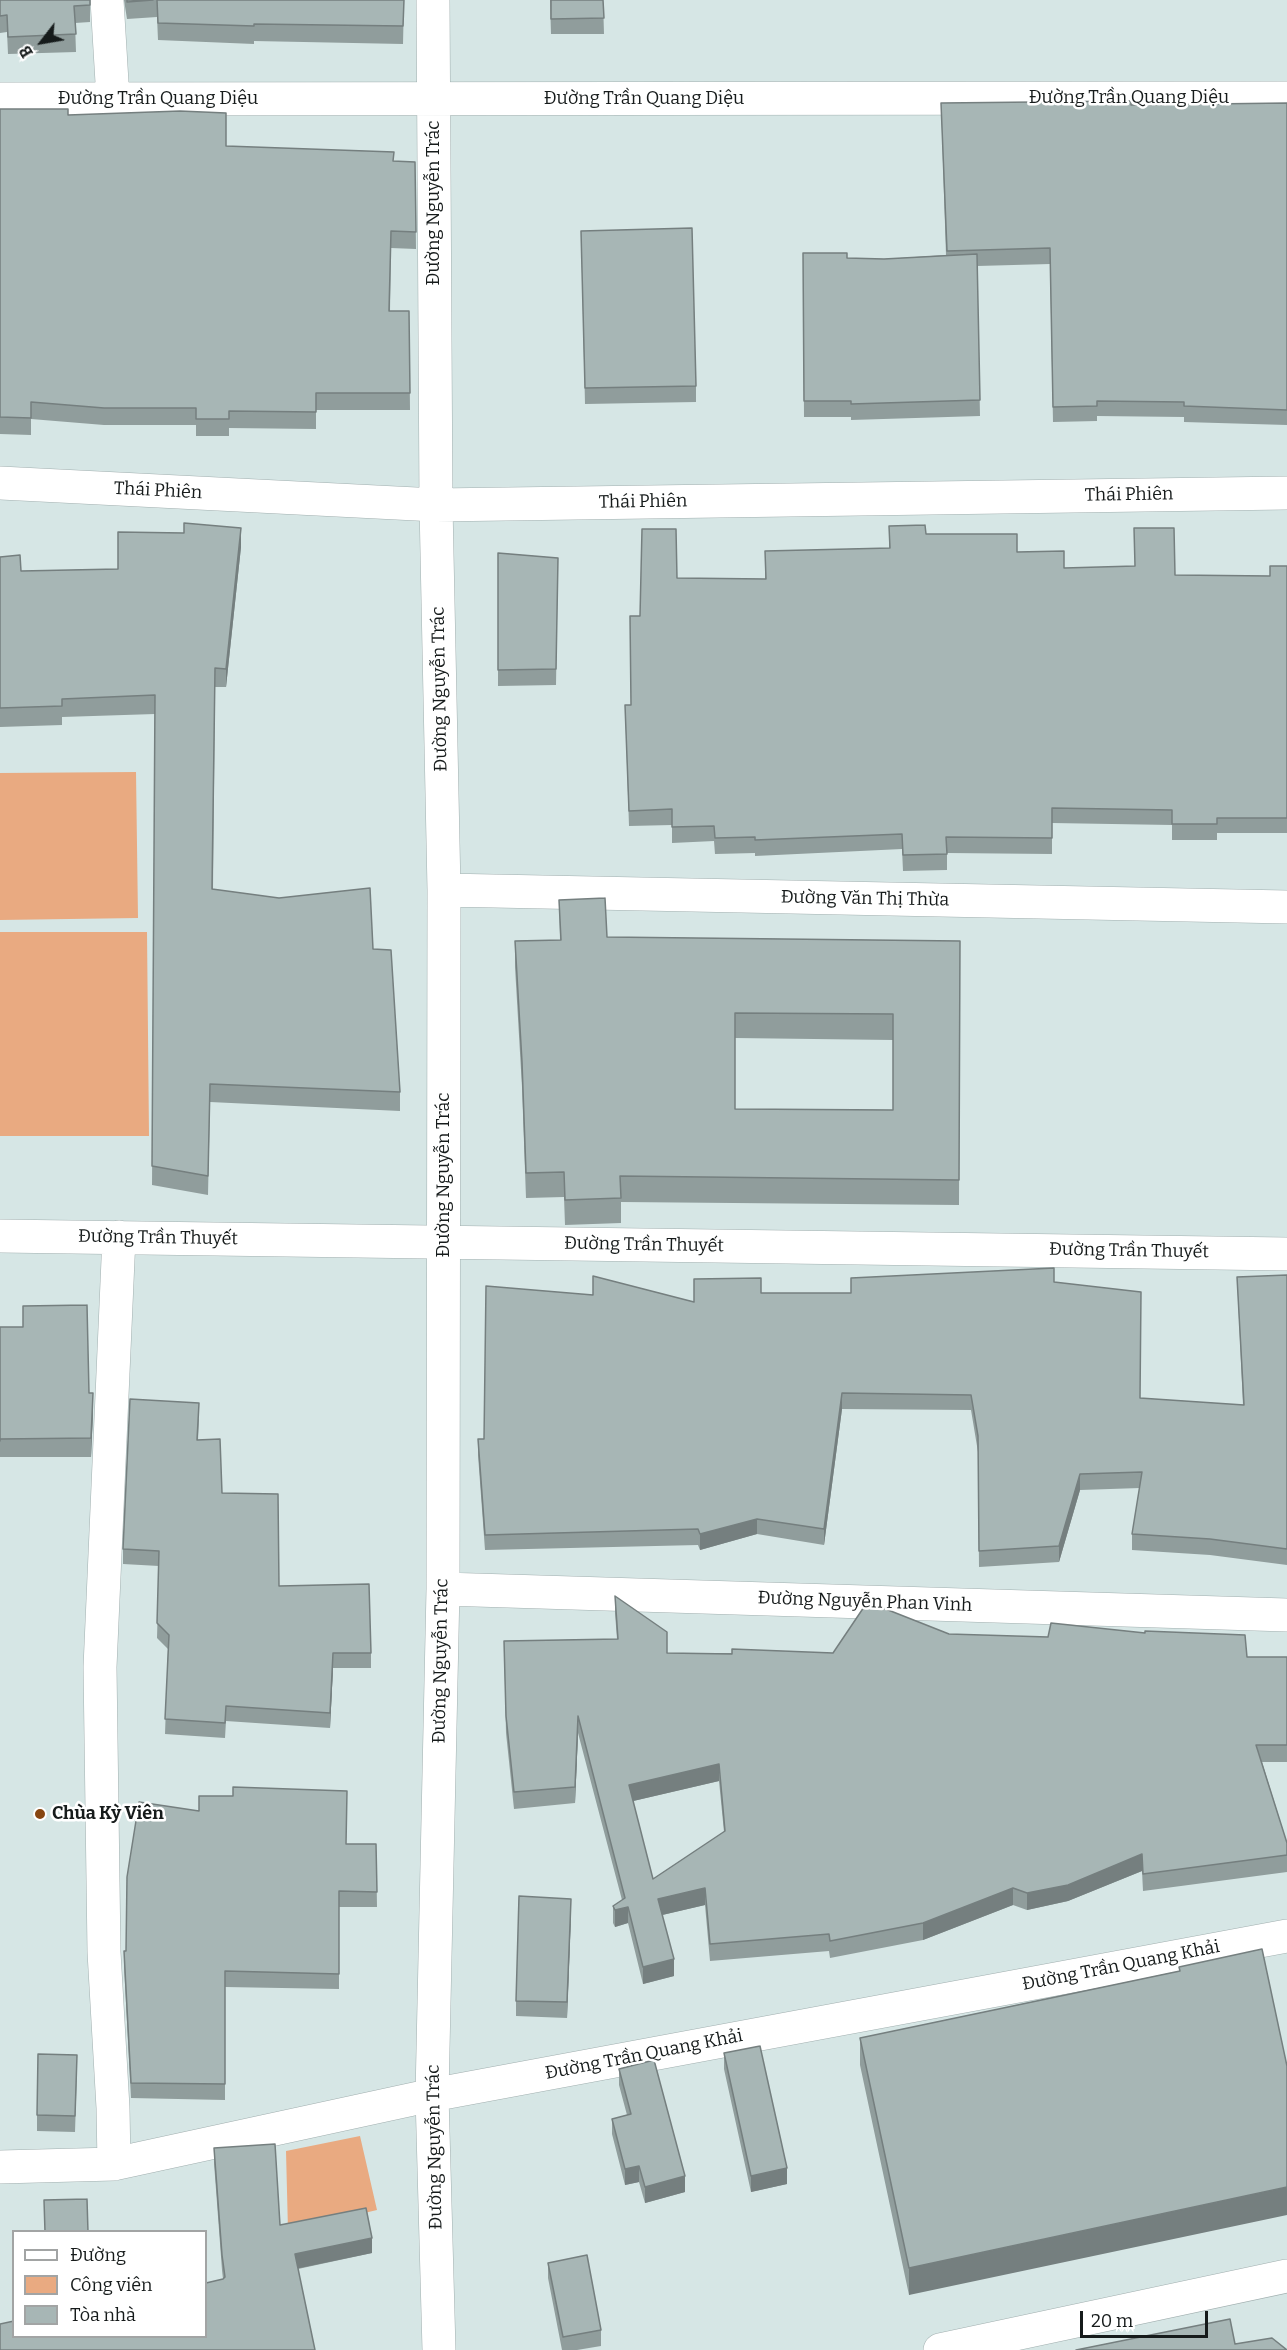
<!DOCTYPE html>
<html>
<head>
<meta charset="utf-8">
<style>
	body { margin:0 }
	#map { position:relative; width:1287px; height:2350px; overflow:hidden; background:#d6e6e5; font-family:Bitter,serif }
	canvas { display:block }
	.legend { position:absolute; left:12px; top:2230px; width:195px; height:108px; box-sizing:border-box; background:#fff; border:2px solid #a2a4a4; margin:0; padding:8px 10px; list-style:none; font-size:18px; color:#161b1b }
	.legend li { display:flex; align-items:center; gap:12px; height:30px }
	.legend b { width:30px; border:2px solid #a2a4a4 }
	.north { position:absolute; left:12px; top:12px; width:60px; height:60px; -webkit-text-stroke:4px #fff; paint-order:stroke; rotate:239deg; font-size:16px; font-weight:700; line-height:24px; text-align:center; color:#161b1b }
	.north::after { content:''; display:block; margin:auto; width:21px; height:27px; background:#161b1b; clip-path:polygon(50% 0,100% 100%,50% 72%,0 100%) }
	.scale { position:absolute; left:1080px; top:2311px; width:128px; height:27px; box-sizing:border-box; border:3px solid #161b1b; border-top:0; padding-left:8px; font-size:18px; line-height:21px; white-space:nowrap; color:#161b1b; -webkit-text-stroke:4px #fff; paint-order:stroke }
</style>
</head>
<body>
<div id="map">
<canvas width="1287" height="2350"></canvas>
<ul class="legend">
<li><b style="height:8px;background:#fff"></b>Đường</li>
<li><b style="height:16px;background:#e9aa81"></b>Công viên</li>
<li><b style="height:16px;background:#a7b6b5"></b>Tòa nhà</li>
</ul>
<div class="north">B</div>
<div class="scale">20 m</div>
</div>
<script>
const c = document.querySelector('canvas').getContext('2d');
c.lineJoin = 'round';
function fill(path, color) {
  c.fillStyle = color;
  c.fill(path, 'evenodd');
}
function shape(rows) {
  const path = new Path2D();
  for (const r of rows) {
    path.moveTo(r[0], r[1]);
    for (let i = 2; i < r.length; i += 2) path.lineTo(r[i], r[i + 1]);
  }
  return path;
}
function trace(path, color, width, dash) {
  c.strokeStyle = color;
  c.lineWidth = width;
  c.lineCap = dash ? 'butt' : 'round';
  c.setLineDash(dash || []);
  c.stroke(path);
}
function write(font, color, halo, rows, align = 'center') {
  c.font = font + ' Bitter,serif';
  c.lineWidth = 5;
  c.setLineDash([]);
  c.textBaseline = 'middle';
  c.strokeStyle = halo;
  c.fillStyle = color;
  for (const [text, x, y, turn = 0] of rows) {
    c.save();
    c.translate(x, y);
    c.rotate((+turn || 0) * Math.PI / 180);
    c.textAlign = isNaN(turn) ? turn : align;
    if (halo) c.strokeText(text, 0, 0);
    c.fillText(text, 0, 0);
    c.restore();
  }
}
fill(shape([
	[136,772,138,918,0,920,0,773],
	[0,932,147,932,149,1136,0,1136],
	[360,2136,377,2210,288,2231,286,2151]
]), '#e9aa81');
const minor = shape([
	[107,0,113,99],
	[433,0,436,505,444,890,443,1589,432,2095,439,2350],
	[0,99,1287,98],
	[0,483,436,505,1287,493],
	[444,890,1287,907],
	[0,1236,1287,1254],
	[443,1589,1287,1615],
	[114,2164,113,2108,104,1952,100,1667,119,1237],
	[0,2167,114,2164,432,2095,1287,1936],
	[940,2350,1287,2276]
]);
trace(minor, '#a1afaf', 34);
trace(minor, '#fff', 33);
fill(shape([
	[0,0,90,0,90,22,75,23,76,52,8,54,7,32,0,33],
	[124,0,404,0,403,44,254,41,254,44,158,40,157,17,127,19],
	[550,0,603,0,604,34,551,34],
	[941,103,1131,105,1287,103,1287,425,1184,422,1184,417,1097,416,1097,421,1053,422,1050,264,977,266,980,416,851,420,851,417,804,417,803,253,847,258,884,259,946,255],
	[0,109,68,115,226,146,394,161,415,162,416,249,391,248,390,311,409,311,410,410,316,410,316,429,229,428,229,436,196,436,196,425,104,425,31,419,31,435,0,434],
	[581,231,696,386,696,402,585,404],
	[889,526,926,534,1017,552,1064,568,1175,575,1270,576,1287,566,1287,833,1217,833,1217,840,1172,840,1172,825,1052,823,1052,854,947,853,947,870,903,871,902,849,755,856,755,853,715,854,714,841,672,843,672,825,629,826,625,705,631,705,640,616,677,578,765,579,765,551,889,548],
	[241,547,226,687,215,687,213,889,373,949,400,1092,400,1111,210,1102,208,1195,152,1185,155,714,62,717,62,725,0,727,0,557,21,571,118,569],
	[498,553,558,558,556,685,498,686],
	[559,900,607,937,960,941,959,1205,621,1202,621,1223,565,1225,564,1197,526,1198,522,1087,515,967,515,941,560,940],
	[735,1038,893,1040,893,1110,735,1109],
	[1287,1275,1287,1565,1210,1555,1132,1550,1132,1534,1140,1488,1080,1490,1059,1562,979,1567,978,1452,971,1410,842,1409,824,1545,757,1534,700,1550,698,1545,485,1550,478,1455,478,1439,484,1439,593,1295,593,1276,694,1302,761,1293,851,1293,851,1278,1054,1282,1140,1398,1243,1405,1237,1277],
	[0,1327,89,1393,93,1412,91,1457,0,1457,0,1460],
	[199,1418,198,1440,222,1493,279,1586,371,1653,371,1668,333,1668,330,1728,226,1721,225,1738,165,1734,168,1649,157,1638,159,1566,123,1564,123,1549],
	[615,1596,667,1653,833,1653,949,1634,1247,1657,1287,1657,1287,1762,1262,1762,1287,1843,1287,1872,1143,1891,1142,1871,1068,1901,1027,1910,1013,1905,923,1940,830,1958,829,1951,710,1961,705,1905,662,1915,674,1976,643,1984,628,1923,615,1927,613,1923,613,1906,622,1900,578,1733,575,1803,514,1809,506,1733,504,1641,617,1639,615,1613],
	[719,1781,724,1832,653,1879,633,1801],
	[346,1844,376,1844,377,1907,339,1907,339,1989,225,1987,225,2100,131,2098,124,1966,124,1951,126,1951],
	[571,1914,567,2018,516,2016,516,2001],
	[1179,1967,1287,2066,909,2295,860,2065,860,2038,1179,1971],
	[724,2053,787,2184,751,2192,724,2069],
	[619,2069,685,2192,645,2203,639,2182,625,2185,612,2134,612,2119,627,2115,619,2085],
	[77,2071,75,2132,37,2131,37,2115],
	[214,2148,280,2225,372,2253,298,2269,14,2337,223,2279,222,2270,214,2163],
	[548,2263,601,2330,601,2346,577,2350,562,2350,548,2278]
]), '#909d9c');
fill(shape([
	[241,528,241,547,226,687,226,669],
	[93,1393,93,1412,91,1457,91,1438],
	[842,1393,842,1409,824,1545,824,1529],
	[1080,1474,1080,1490,1059,1562,1059,1546],
	[757,1519,757,1534,700,1550,700,1534],
	[333,1653,333,1668,330,1728,330,1713],
	[578,1716,578,1733,575,1803,575,1787],
	[719,1764,719,1781,629,1802,629,1785],
	[1142,1854,1142,1871,1068,1901,1027,1910,1027,1893],
	[705,1888,705,1905,658,1916,658,1899],
	[1013,1888,1013,1905,923,1940,923,1923],
	[571,1899,571,1914,567,2018,567,2002],
	[628,1907,628,1923,615,1927,615,1910],
	[674,1959,674,1976,643,1984,643,1967],
	[639,2166,639,2182,625,2185,625,2169],
	[787,2168,787,2184,751,2192,751,2176],
	[685,2176,685,2192,645,2203,645,2187],
	[1287,2187,1287,2215,909,2295,909,2268],
	[372,2238,372,2253,295,2269,295,2254]
]), '#757f7f');
const building = shape([
	[0,0,90,0,90,5,74,6,76,34,8,37,7,15,0,16,0,0],
	[127,0,153,0,127,2,127,0],
	[157,0,404,0,403,26,254,24,254,26,158,23,157,0],
	[551,0,603,0,604,18,551,19,551,0],
	[1131,101,1131,105,1287,103,1287,410,1184,406,1184,402,1097,401,1097,406,1053,407,1050,248,947,251,941,103,1131,101],
	[0,109,68,109,68,115,180,111,226,113,226,146,394,152,393,161,415,162,416,232,391,231,389,311,409,311,410,393,316,393,316,412,229,411,229,419,196,419,196,408,104,408,31,402,31,418,0,417,0,109],
	[692,228,696,386,585,388,581,231,692,228],
	[803,253,847,253,847,258,884,259,977,254,980,400,851,404,851,401,804,401,803,253],
	[184,523,241,528,226,669,215,668,212,889,279,898,370,888,373,949,391,950,400,1092,210,1084,208,1176,152,1166,155,695,62,699,62,706,0,708,0,557,20,555,21,571,118,569,118,532,184,533,184,523],
	[925,525,926,534,1017,534,1017,552,1064,551,1064,568,1135,566,1134,528,1174,528,1175,575,1270,576,1270,566,1287,566,1287,818,1217,818,1217,824,1172,824,1172,810,1052,808,1052,838,946,837,947,854,903,855,902,834,755,840,755,837,715,838,714,826,672,827,672,809,629,811,625,705,631,705,630,616,640,616,642,529,676,529,677,578,766,579,765,551,890,548,889,526,925,525],
	[498,553,558,558,556,669,498,670,498,553],
	[605,898,607,937,960,941,959,1180,620,1176,621,1198,565,1200,564,1172,526,1173,522,1062,515,941,561,940,559,900,605,898],
	[735,1013,893,1014,893,1110,735,1109,735,1013],
	[1054,1268,1054,1282,1141,1292,1140,1398,1244,1405,1237,1277,1287,1275,1287,1549,1210,1539,1132,1534,1142,1472,1080,1474,1059,1546,979,1551,978,1436,971,1395,842,1393,824,1529,757,1519,700,1534,698,1529,485,1535,478,1439,484,1439,486,1286,593,1295,593,1276,694,1302,694,1279,761,1278,761,1293,851,1293,851,1278,1054,1268],
	[87,1305,89,1393,93,1393,91,1438,0,1439,0,1441,0,1327,23,1327,23,1306,87,1305],
	[130,1399,199,1403,197,1440,220,1439,222,1493,278,1494,279,1586,369,1584,371,1653,333,1653,330,1713,226,1706,225,1723,165,1719,169,1635,157,1623,159,1551,123,1549,130,1399],
	[615,1596,667,1632,667,1653,732,1654,732,1649,833,1653,866,1604,873,1604,949,1634,1048,1637,1051,1623,1145,1633,1145,1631,1245,1635,1247,1657,1287,1657,1287,1745,1256,1745,1287,1843,1287,1855,1143,1874,1142,1854,1068,1885,1027,1893,1013,1888,923,1923,830,1941,829,1934,710,1944,705,1888,658,1899,674,1959,643,1967,628,1907,615,1910,613,1906,625,1898,578,1716,575,1787,514,1792,506,1716,504,1641,618,1639,615,1596],
	[719,1764,725,1831,653,1879,629,1785,719,1764],
	[233,1787,347,1791,346,1844,376,1844,377,1892,339,1891,339,1974,225,1971,225,2084,131,2083,124,1951,126,1951,127,1877,139,1802,199,1811,199,1796,233,1796,233,1787],
	[519,1896,571,1899,567,2002,516,2001,519,1896],
	[1262,1949,1287,2066,1287,2187,909,2268,860,2038,1180,1971,1179,1967,1262,1949],
	[760,2046,787,2168,751,2176,724,2053,760,2046],
	[38,2054,77,2055,75,2116,37,2115,38,2054],
	[654,2060,685,2176,645,2187,639,2166,625,2169,612,2119,631,2114,619,2069,654,2060],
	[275,2144,280,2225,366,2208,372,2238,295,2254,315,2350,0,2350,0,2324,14,2321,14,2337,206,2337,206,2283,223,2279,225,2277,222,2255,214,2148,275,2144],
	[87,2199,88,2232,45,2232,44,2200,87,2199],
	[587,2255,601,2330,563,2337,548,2263,587,2255],
	[1230,2319,1235,2344,1272,2338,1287,2350,1076,2350,1230,2319]
]);
fill(building, '#a7b6b5');
trace(building, '#757f7f', 1.5);
for (const [x, y, r, color] of [
	[40,1814,6,"#874611"]
]) {
  const dot = new Path2D();
  dot.arc(x, y, r, 0, 2 * Math.PI);
  c.fillStyle = color;
  c.fill(dot);
  trace(dot, '#fff', 2);
}
write('18px', '#161b1b', '#fff', [
	["Đường Trần Quang Diệu",1129,98],
	["Đường Trần Quang Diệu",158,99],
	["Đường Trần Quang Diệu",644,99],
	["Đường Nguyễn Trác",434,203,-90],
	["Thái Phiên",158,491,3],
	["Thái Phiên",1129,495,-1],
	["Thái Phiên",643,502,-1],
	["Đường Nguyễn Trác",440,689,-91],
	["Đường Văn Thị Thừa",865,899,1],
	["Đường Nguyễn Trác",444,1175,-90],
	["Đường Trần Thuyết",158,1238,1],
	["Đường Trần Thuyết",644,1245,1],
	["Đường Trần Thuyết",1129,1251,1],
	["Đường Nguyễn Phan Vinh",865,1602,2],
	["Đường Nguyễn Trác",441,1661,-89],
	["Đường Trần Quang Khải",1121,1966,-11],
	["Đường Trần Quang Khải",644,2055,-11],
	["Đường Nguyễn Trác",435,2147,-91]
]);
write('bold 18px', '#161b1b', '#fff', [
	["Chùa Kỳ Viên",52,1814]
], 'left');
</script>
</body>
</html>
